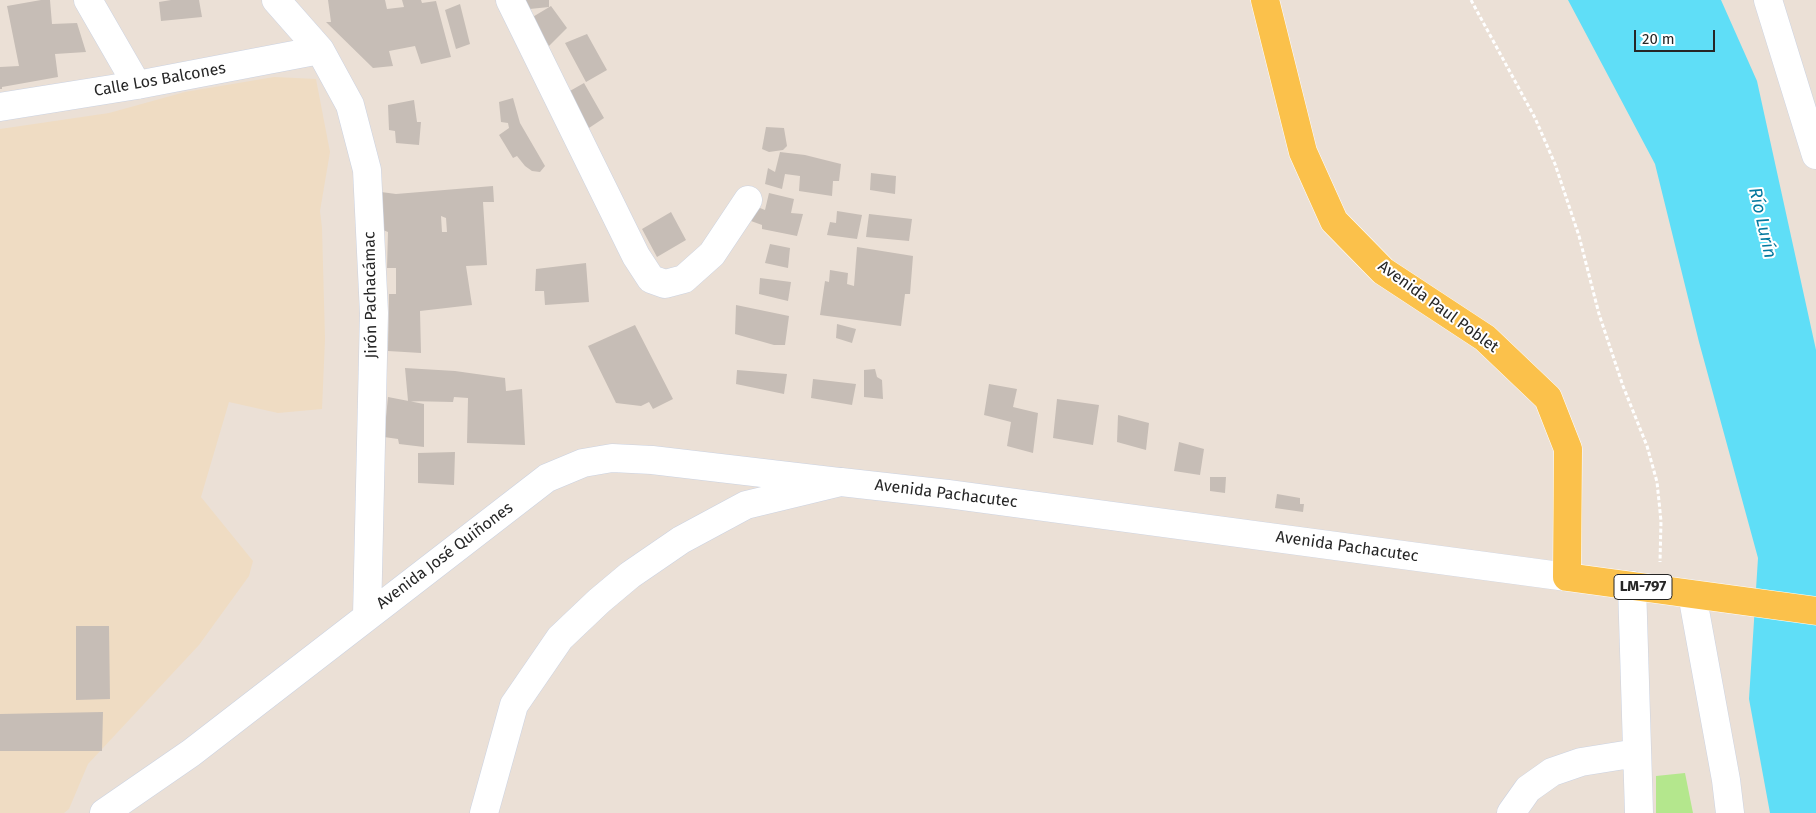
<!DOCTYPE html>
<html>
<head>
<meta charset="utf-8">
<style>
	body { margin:0 }
	#map { position:relative; width:1816px; height:813px; overflow:hidden; background:#ebe0d6; font-family:"Fira Sans",sans-serif }
	canvas { display:block }
	.scale { position:absolute; left:1634px; top:30px; width:81px; height:22px; box-sizing:border-box; border:2px solid #262626; border-top:0; padding-left:6px; font-size:15px; line-height:18px; white-space:nowrap; color:#262626; -webkit-text-stroke:4px #fff; paint-order:stroke }
</style>
</head>
<body>
<div id="map">
<canvas width="1816" height="813"></canvas>
<div class="scale">20 m</div>
</div>
<script>
const c = document.querySelector('canvas').getContext('2d');
c.lineJoin = 'round';
function fill(path, color) {
  c.fillStyle = color;
  c.fill(path, 'evenodd');
}
function shape(rows) {
  const path = new Path2D();
  for (const r of rows) {
    path.moveTo(r[0], r[1]);
    for (let i = 2; i < r.length; i += 2) path.lineTo(r[i], r[i + 1]);
  }
  return path;
}
function trace(path, color, width, dash) {
  c.strokeStyle = color;
  c.lineWidth = width;
  c.lineCap = dash ? 'butt' : 'round';
  c.setLineDash(dash || []);
  c.stroke(path);
}
function write(font, color, halo, rows, align = 'center') {
  c.font = font + ' "Fira Sans",sans-serif';
  c.lineWidth = 4;
  c.setLineDash([]);
  c.textBaseline = 'middle';
  c.strokeStyle = halo;
  c.fillStyle = color;
  for (const [text, x, y, turn = 0] of rows) {
    c.save();
    c.translate(x, y);
    c.rotate((+turn || 0) * Math.PI / 180);
    c.textAlign = isNaN(turn) ? turn : align;
    if (halo) c.strokeText(text, 0, 0);
    c.fillText(text, 0, 0);
    c.restore();
  }
}
fill(shape([
	[274,77,316,79,330,152,320,211,322,228,325,339,322,409,278,413,229,402,201,497,253,561,249,576,199,645,88,764,69,809,64,813,0,813,0,129,109,113,185,92]
]), '#efdcc3');
fill(shape([
	[1685,773,1693,813,1656,813,1656,776]
]), '#b4e78d');
fill(shape([
	[1568,0,1721,0,1757,81,1816,350,1816,813,1770,813,1749,699,1758,558,1699,342,1655,164]
]), '#5fdef7');
fill(shape([
	[41,0,50,0,52,24,77,23,86,52,55,54,58,77,2,87,2,89,0,89,0,67,19,66,7,6],
	[171,0,199,0,202,17,161,21,159,2],
	[328,0,385,0,387,9,404,7,402,0,421,0,422,3,436,1,451,57,421,64,415,46,389,51,393,66,373,68,326,22,331,22],
	[521,0,549,0,549,7,520,10],
	[460,4,470,44,456,49,445,10],
	[551,6,567,28,549,46,531,18],
	[587,34,607,70,586,82,565,43],
	[584,83,604,118,580,134,561,96],
	[513,98,520,123,545,166,540,172,532,171,525,166,517,156,513,158,499,135,509,128,508,123,501,122,499,102],
	[414,100,417,122,421,122,419,145,396,143,395,131,389,130,388,105],
	[766,127,784,128,787,146,783,150,769,152,762,149],
	[780,152,805,155,841,164,839,181,833,181,832,196,799,191,800,176,785,174,782,189,765,184,768,168,775,172],
	[871,173,896,176,895,194,870,190],
	[493,186,494,202,483,202,487,265,466,266,472,305,420,311,421,353,388,351,389,294,396,294,396,268,387,268,388,232,383,230,381,192,396,194],
	[441,216,446,218,447,232,442,232],
	[769,193,794,199,791,213,803,214,797,236,762,229,762,225,751,221,755,206,765,210],
	[837,211,862,215,857,239,827,235,830,222,836,223],
	[671,212,686,240,657,257,642,229],
	[869,214,912,219,909,241,866,237],
	[770,244,790,248,788,268,765,263],
	[857,247,913,256,910,294,905,294,901,326,820,315,825,281,829,282,830,270,848,273,847,284,854,286],
	[586,263,589,302,545,305,544,291,535,291,536,269],
	[760,278,791,282,788,301,759,294],
	[736,305,789,316,785,345,774,345,735,334],
	[837,324,856,329,852,343,836,338],
	[635,325,673,399,653,409,649,402,641,406,616,403,588,346],
	[405,368,455,371,505,378,506,391,522,389,525,445,467,443,468,398,454,397,453,402,408,401],
	[875,369,877,377,882,380,883,399,864,397,864,370],
	[737,370,787,374,784,394,736,384],
	[813,379,856,384,852,405,811,398],
	[989,384,1017,389,1013,407,1038,413,1033,453,1007,446,1011,422,984,415],
	[388,397,424,404,424,447,399,444,398,439,384,437],
	[1057,399,1099,405,1093,445,1053,438],
	[1118,415,1149,423,1146,450,1117,442],
	[1179,442,1204,449,1200,475,1174,471],
	[455,452,454,485,418,483,418,453],
	[1210,477,1226,477,1225,493,1210,491],
	[1277,494,1300,498,1300,504,1304,504,1303,512,1275,508],
	[76,626,109,626,110,699,76,700],
	[103,712,102,751,0,751,0,714]
]), '#c6bdb6');
const street = shape([
	[88,0,137,85],
	[276,0,320,50,350,105,367,170,374,313,367,616],
	[510,0,636,256,651,279,665,284,684,279,712,254,748,200],
	[1768,0,1816,155],
	[0,107,137,85,320,50],
	[1632,585,1639,813],
	[1692,594,1726,780,1730,813],
	[104,813,191,753,547,478,583,463,612,458,652,460,839,482],
	[1511,813,1528,789,1552,772,1581,762,1637,753]
]);
const secondary = shape([
	[484,813,514,705,560,638,599,601,630,575,681,540,746,505,841,482,948,494,1567,577]
]);
const primary = shape([
	[1265,0,1303,152,1334,221,1383,271,1485,338,1548,398,1568,449,1567,577,1816,611]
]);
trace(street, '#cbd2e1', 29);
trace(secondary, '#cbd2e1', 29);
trace(primary, '#fff', 29);
trace(shape([
	[1471,0,1535,118,1555,164,1579,236,1599,314,1623,386,1647,446,1657,482,1661,521,1660,562]
]), '#fff', 3, [4, 2.5]);
trace(street, '#fff', 28);
trace(secondary, '#fff', 28);
trace(primary, '#fbc14b', 28);
for (const [x, y, w] of [
	[1643,587,58]
]) {
  const box = new Path2D();
  box.roundRect(x - w / 2, y - 12.5, w, 25, 4);
  c.fillStyle = '#fff';
  c.fill(box);
  trace(box, '#262626', 1);
}
write('bold 15px', '#262626', null, [
	["LM-797",1643,587]
]);
write('16px', '#262626', '#fff', [
	["Calle Los Balcones",160,80,-10],
	["Jirón Pachacámac",371,295,-91],
	["Avenida Paul Poblet",1438,307,36],
	["Avenida Pachacutec",946,494,7],
	["Avenida Pachacutec",1347,547,8],
	["Avenida José Quiñones",445,556,-37]
]);
write('italic 18px', '#03789e', '#fff', [
	["Río Lurín",1762,223,77]
]);
</script>
</body>
</html>
